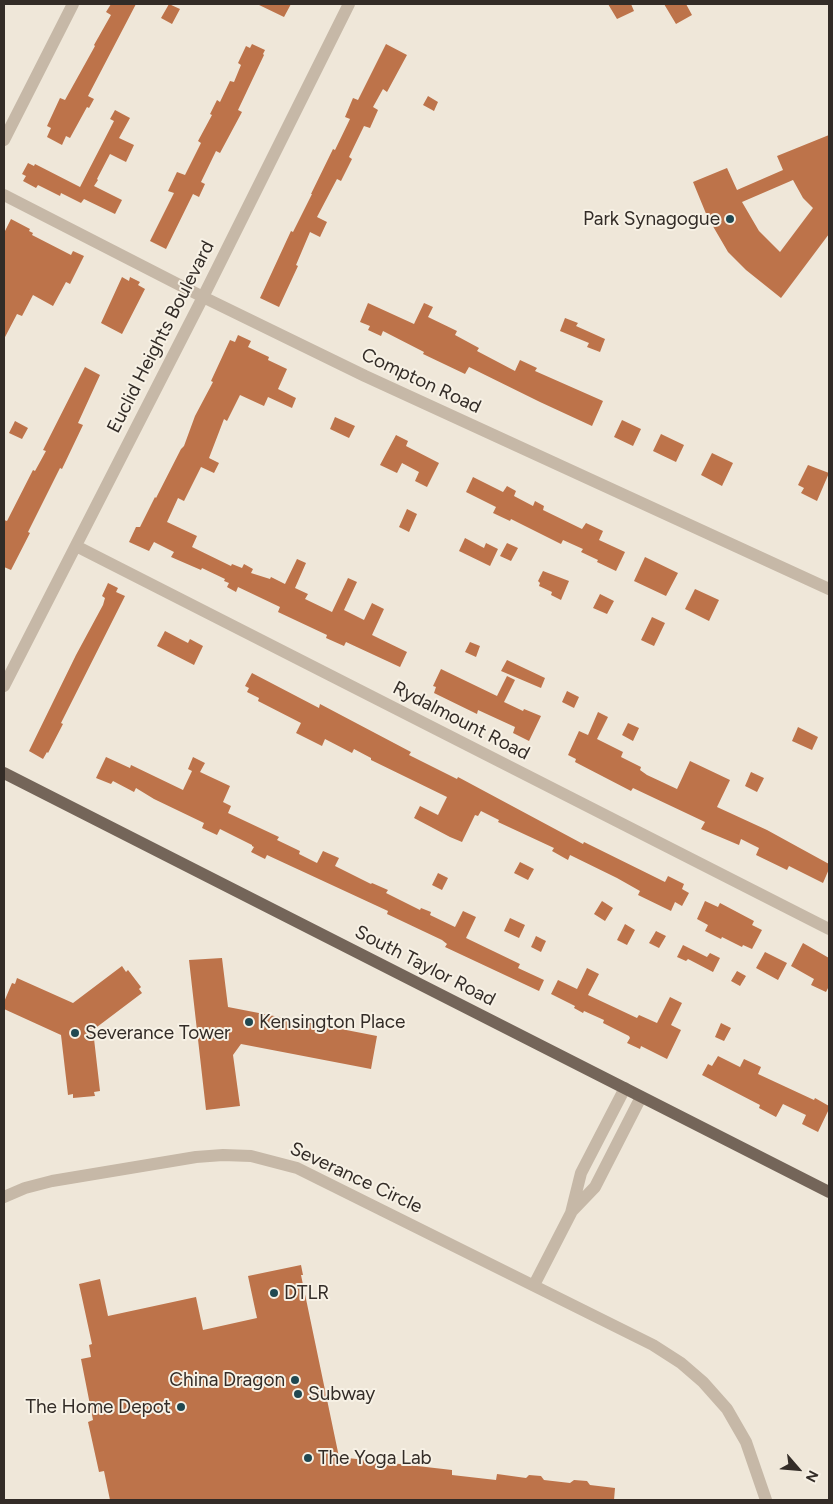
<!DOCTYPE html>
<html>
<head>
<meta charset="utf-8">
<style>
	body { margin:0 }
	#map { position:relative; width:833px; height:1504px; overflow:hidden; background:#efe7d9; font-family:Figtree,sans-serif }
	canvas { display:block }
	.frame { position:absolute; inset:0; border:5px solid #332c27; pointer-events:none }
	.north { position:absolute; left:773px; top:1444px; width:50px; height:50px; -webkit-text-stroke:4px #f7f1e5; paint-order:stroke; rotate:117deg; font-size:14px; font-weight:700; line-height:20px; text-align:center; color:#332c27 }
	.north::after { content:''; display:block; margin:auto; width:18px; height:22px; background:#332c27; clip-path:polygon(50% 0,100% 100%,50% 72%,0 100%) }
</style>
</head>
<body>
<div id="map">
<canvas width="833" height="1504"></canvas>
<div class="frame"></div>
<div class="north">N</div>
</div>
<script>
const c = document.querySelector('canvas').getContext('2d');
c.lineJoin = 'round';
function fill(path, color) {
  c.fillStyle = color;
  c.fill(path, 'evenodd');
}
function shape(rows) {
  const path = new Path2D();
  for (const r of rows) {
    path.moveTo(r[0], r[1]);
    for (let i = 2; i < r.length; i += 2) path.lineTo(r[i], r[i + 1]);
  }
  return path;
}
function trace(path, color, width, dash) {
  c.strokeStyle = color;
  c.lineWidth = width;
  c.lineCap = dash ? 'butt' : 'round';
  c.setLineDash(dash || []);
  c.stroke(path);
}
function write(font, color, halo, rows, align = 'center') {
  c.font = font + ' Figtree,sans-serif';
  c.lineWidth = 4;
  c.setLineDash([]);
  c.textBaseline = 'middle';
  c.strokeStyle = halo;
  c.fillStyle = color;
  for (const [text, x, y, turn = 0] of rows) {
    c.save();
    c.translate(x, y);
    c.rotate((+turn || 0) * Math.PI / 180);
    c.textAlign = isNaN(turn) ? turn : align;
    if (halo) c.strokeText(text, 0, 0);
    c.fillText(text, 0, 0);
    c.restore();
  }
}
fill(shape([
	[111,4,136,4,88,96,94,99,89,108,87,107,70,138,66,136,62,145,47,137,51,128,47,126,60,98,65,100,95,46,94,45,111,15,106,12],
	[169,4,180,9,172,24,161,18],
	[257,4,291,4,284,17],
	[608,4,631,4,634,11,617,19],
	[664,4,686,4,692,15,676,24],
	[252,44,265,50,263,54,264,55,238,110,242,112,220,153,216,151,201,182,205,184,199,197,193,194,166,249,150,241,174,193,168,191,177,172,185,175,201,143,198,141,212,115,210,114,217,100,220,102,230,81,234,82,241,65,238,63,246,46,250,48],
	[386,44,407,55,387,92,383,89,373,107,378,110,370,128,364,126,349,157,352,159,341,181,337,179,317,217,327,222,320,237,310,232,296,265,298,266,279,307,260,298,291,231,293,232,312,194,311,194,333,149,335,150,350,119,345,117,353,98,358,100],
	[428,96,438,102,434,111,423,105],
	[115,110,130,118,119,138,134,145,126,162,110,154,97,179,98,180,94,186,122,200,115,214,84,199,81,203,61,193,60,196,38,185,36,188,23,181,26,176,22,174,28,163,34,166,35,164,80,187,114,121,110,119],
	[829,135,829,234,781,298,746,270,728,252,707,216,693,182,727,168,737,190,783,170,777,156],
	[793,180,803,198,813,208,780,252,759,231,742,202],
	[11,219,30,229,29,231,33,233,32,235,71,255,73,251,84,256,70,284,66,282,53,306,33,295,22,316,17,314,4,339,4,233],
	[122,277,129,281,130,277,140,282,138,285,145,289,122,334,101,323],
	[368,303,414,324,424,303,433,307,428,317,457,331,455,335,479,348,477,351,515,371,520,360,537,368,535,371,603,401,592,426,540,402,469,367,465,374,423,354,424,352,383,331,381,336,368,330,370,326,360,322],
	[565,318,578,323,576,326,605,339,600,352,587,347,589,343,560,331],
	[238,335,251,341,248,347,269,357,268,360,287,369,278,389,296,398,292,408,268,397,264,406,240,395,227,421,224,419,209,458,219,463,214,473,201,467,184,501,178,498,167,522,197,536,192,547,231,566,232,564,242,568,244,564,253,569,251,573,270,579,271,577,285,584,297,559,306,563,295,588,308,594,305,599,332,612,348,578,357,582,344,610,364,620,372,603,384,609,372,635,407,652,400,667,346,642,344,646,326,638,327,635,278,612,280,607,238,587,236,592,227,587,229,583,224,581,225,579,202,568,201,570,171,557,174,552,154,542,149,551,129,542,136,527,140,527,155,497,156,498,181,449,184,446,195,416,213,382,211,381,230,340,235,342],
	[85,367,100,375,78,423,83,425,62,469,60,468,28,532,30,533,11,570,4,567,4,520,7,521,33,470,35,471,46,451,43,450],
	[335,417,355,426,349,438,330,429],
	[622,420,641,429,633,446,614,437],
	[15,421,28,428,22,439,9,433],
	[661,434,684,445,676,462,653,451],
	[396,435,408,441,406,446,439,463,427,487,415,481,419,472,402,463,397,473,380,465],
	[712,453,733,463,722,486,701,475],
	[808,465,829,473,817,501,801,493,804,488,798,485],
	[473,477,503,492,507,486,516,491,514,496,533,506,535,501,544,506,543,510,582,529,586,523,603,531,599,540,625,552,616,571,597,562,598,560,581,552,583,549,563,540,561,544,511,519,510,521,493,513,496,507,466,492],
	[407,509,417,514,409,532,399,527],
	[465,538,484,548,486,543,498,549,490,566,459,551],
	[507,543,518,548,511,561,500,556],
	[645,557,678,573,666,596,634,581],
	[543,571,569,581,561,600,551,595,552,592,539,586,540,583,538,581],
	[108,583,118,588,116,592,125,596,61,723,63,724,48,753,47,752,43,759,29,751,76,655,103,605,105,598,102,596],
	[695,589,719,600,709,621,685,609],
	[600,594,614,601,607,614,593,608],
	[652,617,665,623,654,646,641,640],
	[165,631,188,643,190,639,203,646,194,665,157,646],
	[470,642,480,646,476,657,465,652],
	[507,660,545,678,541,688,501,671],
	[441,669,497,696,507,676,515,680,504,702,523,711,524,709,541,716,529,741,513,733,515,727,478,710,477,714,434,693,436,687,433,686],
	[252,673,319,708,320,704,411,752,409,755,457,779,458,777,583,844,584,842,665,882,668,876,684,884,682,889,689,893,682,906,675,902,671,911,638,895,640,891,617,878,570,855,568,860,552,851,554,848,498,822,499,820,481,811,478,816,475,815,462,842,450,837,414,818,420,806,438,815,447,797,371,760,371,758,354,749,352,753,325,739,322,746,296,733,301,723,258,701,259,698,247,692,249,688,245,686],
	[567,691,579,697,574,708,562,702],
	[598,712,608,717,597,739,623,752,621,757,641,767,640,770,647,775,677,789,690,761,730,780,717,807,767,830,829,864,829,869,823,883,789,866,787,870,756,855,759,848,741,839,739,845,701,829,705,822,633,788,631,791,575,762,576,759,568,755,579,731,588,735],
	[628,723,639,728,633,741,622,735],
	[798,727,818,737,812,750,792,741],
	[106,757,130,768,131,765,183,790,192,771,188,769,193,757,205,763,200,772,230,786,223,802,231,806,228,813,279,837,277,840,300,851,299,854,317,863,323,851,339,858,335,866,371,884,372,883,388,890,386,893,420,910,421,908,431,912,430,915,455,927,463,911,476,917,466,938,520,964,518,968,544,980,539,991,445,947,447,944,442,940,387,914,388,911,267,855,265,859,251,852,254,847,252,846,252,845,220,829,217,835,202,828,204,823,154,799,136,788,134,792,113,781,111,784,96,778],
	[751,772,764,778,757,792,745,786],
	[520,862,534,869,528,880,514,873],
	[438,873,448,878,442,890,432,885],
	[602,901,613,908,605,921,594,914],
	[705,901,718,907,720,903,754,921,752,925,762,930,752,949,743,945,742,947,722,937,721,939,705,931,708,925,697,919],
	[510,918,525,925,519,938,504,931],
	[625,924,635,930,627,945,617,940],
	[656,931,666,936,659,948,649,943],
	[536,936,546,941,541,952,531,947],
	[803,943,829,958,829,986,826,992,811,985,814,979,791,966],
	[683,945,707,957,710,953,720,958,713,972,688,959,686,961,677,957],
	[765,952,787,963,778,980,756,968],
	[222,958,228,1007,377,1036,371,1069,241,1044,233,1055,240,1106,206,1110,189,960],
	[122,966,126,972,128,970,141,987,139,989,142,993,93,1030,100,1091,94,1092,95,1096,73,1098,73,1094,68,1095,61,1035,4,1009,4,1002,12,983,15,984,17,978,73,1003],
	[587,968,599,974,588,995,637,1018,639,1015,657,1023,670,997,682,1003,671,1025,681,1030,667,1059,641,1046,640,1049,627,1043,630,1038,629,1036,603,1023,604,1020,584,1011,583,1013,574,1008,575,1006,551,994,558,980,577,989],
	[737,971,746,976,740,986,731,981],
	[721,1023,731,1028,724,1041,715,1037],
	[718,1056,740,1067,744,1059,761,1067,758,1074,814,1100,815,1098,829,1106,829,1109,818,1132,802,1124,806,1115,783,1104,776,1117,759,1108,760,1105,702,1075,708,1064,712,1066],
	[301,1265,303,1275,301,1275,339,1457,452,1470,452,1475,496,1480,497,1474,526,1478,529,1475,541,1476,544,1480,570,1483,574,1480,587,1481,590,1485,615,1488,614,1500,110,1500,104,1471,99,1472,88,1422,93,1420,81,1359,91,1357,89,1345,92,1344,79,1284,100,1279,108,1316,196,1297,203,1330,257,1318,248,1276]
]), '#bd734a');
trace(shape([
	[4,140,73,4],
	[4,195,203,297,365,376,829,589],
	[76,546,829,929],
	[4,686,203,297,349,4],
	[4,1197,25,1188,52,1181,196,1157,223,1155,251,1156,297,1168,653,1345,681,1363,703,1382,727,1409,746,1442,766,1500],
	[572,1211,595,1187,641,1097],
	[534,1285,571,1213,581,1173,625,1088]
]), '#c6b8a7', 12);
trace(shape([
	[4,773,829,1192]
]), '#746559', 12);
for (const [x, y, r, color] of [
	[730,219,5,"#204851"],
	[249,1022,5,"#204851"],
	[75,1033,5,"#204851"],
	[274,1293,5,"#204851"],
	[295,1380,5,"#204851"],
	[298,1394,5,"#204851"],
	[181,1407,5,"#204851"],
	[308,1458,5,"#204851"]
]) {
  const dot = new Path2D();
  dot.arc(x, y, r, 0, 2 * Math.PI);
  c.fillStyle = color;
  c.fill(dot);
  trace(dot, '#f7f1e5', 2);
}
write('19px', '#332c27', '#f7f1e5', [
	["Park Synagogue",720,219,"right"],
	["Kensington Place",259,1022],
	["Severance Tower",85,1033],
	["DTLR",284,1293],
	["China Dragon",285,1380,"right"],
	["Subway",308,1394],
	["The Home Depot",171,1407,"right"],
	["The Yoga Lab",318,1458]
], 'left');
write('19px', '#332c27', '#f7f1e5', [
	["Euclid Heights Boulevard",161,337,-63],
	["Compton Road",421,381,25],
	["Rydalmount Road",461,721,27],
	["South Taylor Road",425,966,27],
	["Severance Circle",356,1178,25]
]);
</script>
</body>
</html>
